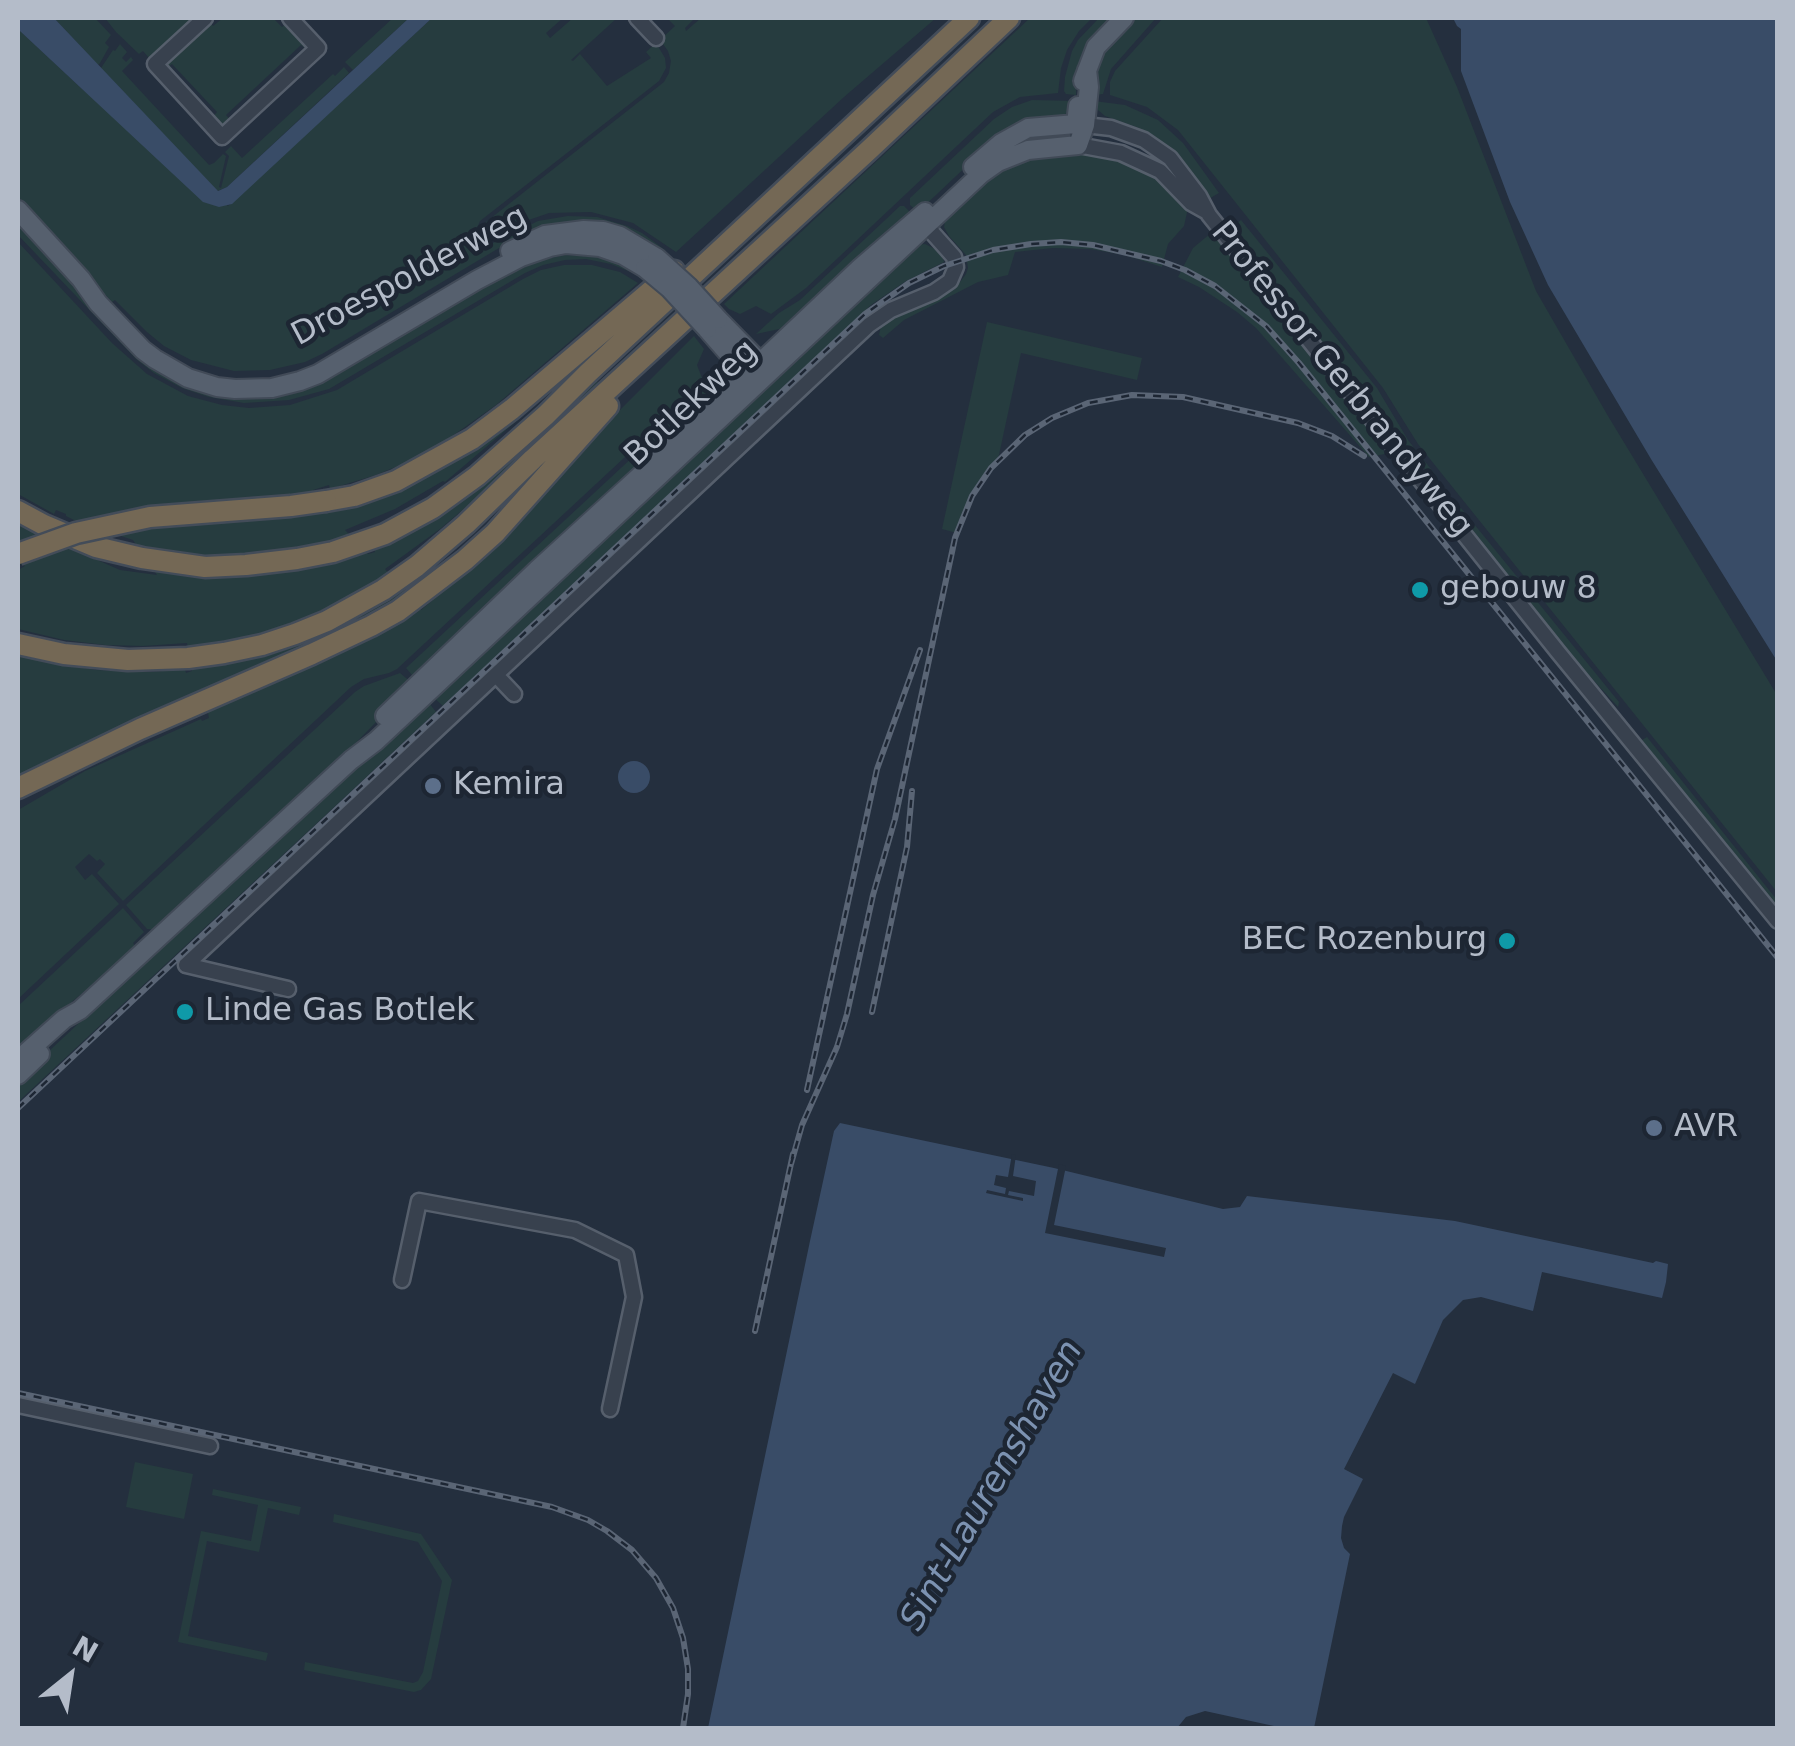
<!DOCTYPE html>
<html>
<head>
<meta charset="utf-8">
<style>
	body { margin:0 }
	#map { position:relative; width:1795px; height:1746px; overflow:hidden; background:#242f3e; font-family:"DejaVu Sans",sans-serif }
	canvas { display:block }
	.frame { position:absolute; inset:0; border:20px solid #b4bcc9; pointer-events:none }
	.north { position:absolute; left:20px; top:1626px; width:100px; height:100px; -webkit-text-stroke:8px #1d2633; paint-order:stroke; rotate:30deg; font-size:28px; font-weight:700; line-height:40px; text-align:center; color:#b4bcc9 }
	.north::after { content:''; display:block; margin:auto; width:35px; height:45px; background:#b4bcc9; clip-path:polygon(50% 0,100% 100%,50% 72%,0 100%) }
</style>
</head>
<body>
<div id="map">
<canvas width="1795" height="1746"></canvas>
<div class="frame"></div>
<div class="north">N</div>
</div>
<script>
const c = document.querySelector('canvas').getContext('2d');
c.lineJoin = 'round';
function fill(path, color) {
  c.fillStyle = color;
  c.fill(path, 'evenodd');
}
function shape(rows) {
  const path = new Path2D();
  for (const r of rows) {
    if (r.length === 3) {
      path.moveTo(r[0] + r[2], r[1]);
      path.arc(r[0], r[1], r[2], 0, 2 * Math.PI);
      continue;
    }
    path.moveTo(r[0], r[1]);
    for (let i = 2; i < r.length; i += 2) path.lineTo(r[i], r[i + 1]);
  }
  return path;
}
function trace(path, color, width, dash) {
  c.strokeStyle = color;
  c.lineWidth = width;
  c.lineCap = dash ? 'butt' : 'round';
  c.setLineDash(dash || []);
  c.stroke(path);
}
function write(font, color, halo, rows, align = 'center') {
  c.font = font + ' "DejaVu Sans",sans-serif';
  c.lineWidth = 9;
  c.setLineDash([]);
  c.textBaseline = 'middle';
  c.strokeStyle = halo;
  c.fillStyle = color;
  for (const [text, x, y, turn = 0] of rows) {
    c.save();
    c.translate(x, y);
    c.rotate((+turn || 0) * Math.PI / 180);
    c.textAlign = isNaN(turn) ? turn : align;
    if (halo) c.strokeText(text, 0, 0);
    c.fillText(text, 0, 0);
    c.restore();
  }
}
fill(shape([
	[54,18,95,18,111,35,105,43,109,47,100,63,98,65,95,62],
	[105,18,193,18,149,58,143,51,139,54,116,32],
	[223,18,273,18,282,27,289,21,308,45,308,51,301,45,226,115,232,122,222,127,211,119,217,112,172,64,165,69,164,63,208,20,213,26],
	[393,18,409,18,353,70,345,62],
	[432,18,563,18,546,33,550,38,573,18,617,18,571,60,573,61,580,54,607,86,651,58,646,52,656,43,665,58,666,68,659,81,480,221,476,230,481,241,491,244,538,221,568,216,597,217,627,226,642,233,665,250,661,254,604,223,579,221,554,224,504,245,322,354,305,362,270,370,234,371,191,360,164,346,147,332,115,300,112,302,18,201,18,29,80,87,228,206],
	[667,18,695,18,685,28,686,31,701,18,936,18,844,97,676,252,633,223,591,212,549,213,517,224,490,239,483,237,480,230,486,222,664,82,669,73,671,61,668,51,660,40,675,26],
	[1030,18,1092,18,1079,31,1067,50,1061,68,1058,93,1020,97,993,112,806,288,771,314,756,306,740,314,729,309,724,304],
	[1099,18,1112,18,1076,82,1076,95,1066,94,1064,91,1065,77,1072,51,1078,40],
	[1133,18,1156,18,1111,69,1103,94,1093,95,1094,77,1103,50],
	[1163,18,1426,18,1457,87,1536,291,1608,416,1777,695,1777,892,1418,444,1383,388,1178,130,1147,107,1110,95,1110,82,1115,71],
	[120,44,127,52,122,58,126,62,131,57,133,60,122,71,209,165,214,163,223,154,226,156,219,187,221,188,229,156,225,152,231,146,242,158,333,74,335,76,344,67,349,73,227,187,217,191,101,68,113,50,115,51],
	[1032,100,1075,101,1071,109,1061,118,973,160,918,212,910,205,910,198,994,119,1012,107],
	[1094,101,1125,105,1158,120,1183,143,1219,193,1207,200,1157,140,1139,128,1105,116,1098,110],
	[1075,148,1120,157,1162,179,1188,208,1184,226,1168,244,1162,267,1125,255,1090,249,1053,248,1015,252,1008,275,978,282,904,320,883,338,879,335,882,322,955,289,966,274,968,268,966,255,949,236,944,227,946,216,1002,164],
	[900,206,904,206,914,216,859,258,784,328,756,334,779,313,800,300],
	[1241,220,1377,388,1408,440,1438,478,1436,482,1365,398,1230,229],
	[18,221,145,361,256,397,468,292,541,260,565,255,604,257,640,273,638,275,611,264,586,259,565,260,543,265,525,273,329,389,289,400,244,403,209,397,182,388,154,373,136,359,18,235],
	[1211,233,1258,282,1277,306,1285,321,1375,431,1385,454,1369,457,1256,328,1237,312,1199,287,1178,277,1193,248],
	[18,242,112,343,147,374,188,396,222,405,249,408,290,405,337,390,523,279,541,270,564,265,592,265,620,272,638,283,496,405,448,439,405,463,376,475,330,489,329,485,313,490,333,512,348,507,348,505,542,391,545,395,520,418,445,482,443,481,395,509,345,530,368,554,375,552,374,548,436,518,468,496,500,470,596,381,601,385,479,502,473,501,440,529,385,569,421,610,433,600,432,598,469,568,585,445,694,336,704,349,697,365,702,378,682,404,397,669,389,673,364,679,351,687,123,901,97,873,105,864,100,859,97,861,89,854,75,867,85,880,92,874,119,904,18,999,18,810,85,771,201,719,202,721,209,718,204,694,18,783,18,656,96,670,150,672,185,669,186,673,192,671,187,643,143,646,105,645,64,640,18,629,18,570,25,566,18,563,18,525,120,570,157,575,133,540,76,521,66,516,66,514,56,510,54,514,18,494],
	[925,244,941,252,944,262,906,281,871,305,443,706,431,695,916,245],
	[987,322,1142,358,1137,380,1021,353,997,464,974,497,957,533,942,529],
	[725,364,725,379,720,392,417,681,406,668,679,414,698,389],
	[1461,508,1619,702,1618,707,1575,660,1457,510],
	[400,673,413,684,343,756,158,930,147,929,126,905,355,692,364,686],
	[426,699,436,712,18,1102,18,1080],
	[1647,737,1777,900,1777,911,1642,740],
	[123,908,144,932,133,943,136,948,18,1047,18,1006],
	[135,1462,193,1474,184,1519,126,1507],
	[213,1489,301,1507,299,1515,268,1508,259,1552,207,1541,188,1636,268,1653,266,1661,178,1642,201,1531,251,1541,258,1505,212,1495],
	[334,1514,421,1534,452,1580,431,1679,421,1690,414,1692,304,1670,305,1662,413,1683,418,1681,423,1672,442,1581,418,1542,333,1522]
]), '#263c3f');
fill(shape([
	[18,18,54,18,218,191,227,187,409,18,432,18,232,204,219,207,203,202,21,32,18,29],
	[1453,18,1777,18,1777,661,1651,459,1548,285,1510,202,1461,71,1461,29,1457,26],
	[634,777,16],
	[840,1123,1054,1168,1223,1209,1240,1207,1247,1196,1455,1221,1653,1263,1656,1261,1668,1264,1666,1282,1662,1298,1542,1272,1533,1311,1481,1297,1463,1300,1443,1320,1415,1384,1393,1373,1344,1469,1363,1479,1344,1517,1342,1526,1341,1538,1344,1548,1350,1554,1314,1728,1283,1728,1205,1711,1186,1717,1177,1728,708,1728,810,1241,834,1131]
]), '#394c67');
fill(shape([
	[1012,1154,1016,1155,1013,1176,1036,1181,1034,1196,1009,1191,1008,1195,1023,1198,1023,1201,986,1193,987,1190,1005,1194,1006,1188,994,1185,996,1175,1008,1177],
	[1059,1164,1066,1166,1054,1225,1166,1248,1164,1257,1045,1233]
]), '#242f3e');
const minor = shape([
	[205,18,155,64,222,137,318,48,290,18],
	[637,18,656,38],
	[1207,212,1191,203,1160,171,1121,153,1078,145,1076,124,1111,128,1144,140,1170,158,1199,196,1209,215,1558,652,1778,921],
	[496,675,514,694],
	[186,965,869,325,891,310,934,292,950,281,956,267,954,257,921,220],
	[186,965,288,989],
	[402,1280,419,1201,575,1230,626,1255,634,1297,610,1409],
	[18,1405,210,1446]
]);
const major = shape([
	[1083,81,1096,47,1124,18],
	[973,167,1001,143,1028,128,1076,124,1078,106],
	[18,210,81,279,98,303,143,350,155,359,188,378,217,387,235,389,272,388,300,381,318,374,477,280,521,257,550,247,566,244,600,247,623,255,645,268],
	[510,251,545,235,584,230,603,231,620,236,657,258],
	[718,319,760,362,763,372],
	[707,329,747,375,756,376],
	[385,716,537,570,652,465,861,267,925,212],
	[18,1060,64,1019,80,1010,351,760,376,741,981,174,998,162,1028,150,1078,145,1085,125,1089,87,1087,70],
	[18,1075,40,1054]
]);
const highway = shape([
	[326,501,354,496,396,481,472,439,512,409,674,271],
	[18,511,44,525,96,547,142,558,205,567,246,565,297,559,333,552,385,534,433,508,477,476,546,415,588,373,969,18],
	[18,644,64,654,128,660,188,658,224,653,262,645,295,634,327,621,383,590,417,566,466,524,533,459,870,149,1009,18],
	[18,788,140,729,312,654,371,626,398,611,465,560,495,533,608,406]
]);
trace(minor, '#565f6c', 19);
trace(major, '#414a57', 22);
trace(highway, '#434c59', 25);
trace(minor, '#38414e', 14);
trace(major, '#56606e', 18);
trace(highway, '#746855', 20);
const rail = shape([
	[872,1012,907,847,912,791],
	[807,1090,877,769,920,650],
	[18,1108,865,314,909,283,944,266,993,250,1031,244,1061,242,1093,245,1161,261,1185,270,1215,286,1266,326,1299,363,1778,958],
	[791,1164,802,1125,837,1047,847,1014,873,895,895,819,955,538,972,496,991,468,1025,435,1052,418,1088,403,1132,395,1183,397,1298,423,1332,436,1364,456],
	[755,1331,793,1154],
	[18,1393,552,1507,588,1520,607,1531,632,1550,656,1578,673,1608,683,1638,688,1669,688,1694,683,1728]
]);
trace(rail, '#5a6575', 6);
trace(rail, '#1d2633', 2.5, [8]);
const majorBridge = shape([
	[657,258,689,287,718,319],
	[645,268,669,288,707,329]
]);
const highwayBridge = shape([
	[18,554,76,533,150,517,291,506,326,501]
]);
trace(majorBridge, '#414a57', 22, []);
trace(highwayBridge, '#434c59', 25, []);
trace(majorBridge, '#56606e', 18);
trace(highwayBridge, '#746855', 20);
for (const [x, y, r, color] of [
	[1420,590,10,"#0f9aa8"],
	[433,786,10,"#5c6f8a"],
	[1507,941,10,"#0f9aa8"],
	[185,1012,10,"#0f9aa8"],
	[1654,1128,10,"#5c6f8a"]
]) {
  const dot = new Path2D();
  dot.arc(x, y, r, 0, 2 * Math.PI);
  c.fillStyle = color;
  c.fill(dot);
  trace(dot, '#1d2633', 4);
}
write('32px', '#b4bcc9', '#1d2633', [
	["Droespolderweg",410,277,-28],
	["Professor Gerbrandyweg",1341,380,51],
	["Botlekweg",692,404,-43]
]);
write('32px', '#b4bcc9', '#1d2633', [
	["gebouw 8",1440,590],
	["Kemira",453,786],
	["BEC Rozenburg",1487,941,"right"],
	["Linde Gas Botlek",205,1012],
	["AVR",1674,1128]
], 'left');
write('italic 35px', '#7c92b1', '#1d2633', [
	["Sint-Laurenshaven",993,1486,-60]
]);
</script>
</body>
</html>
